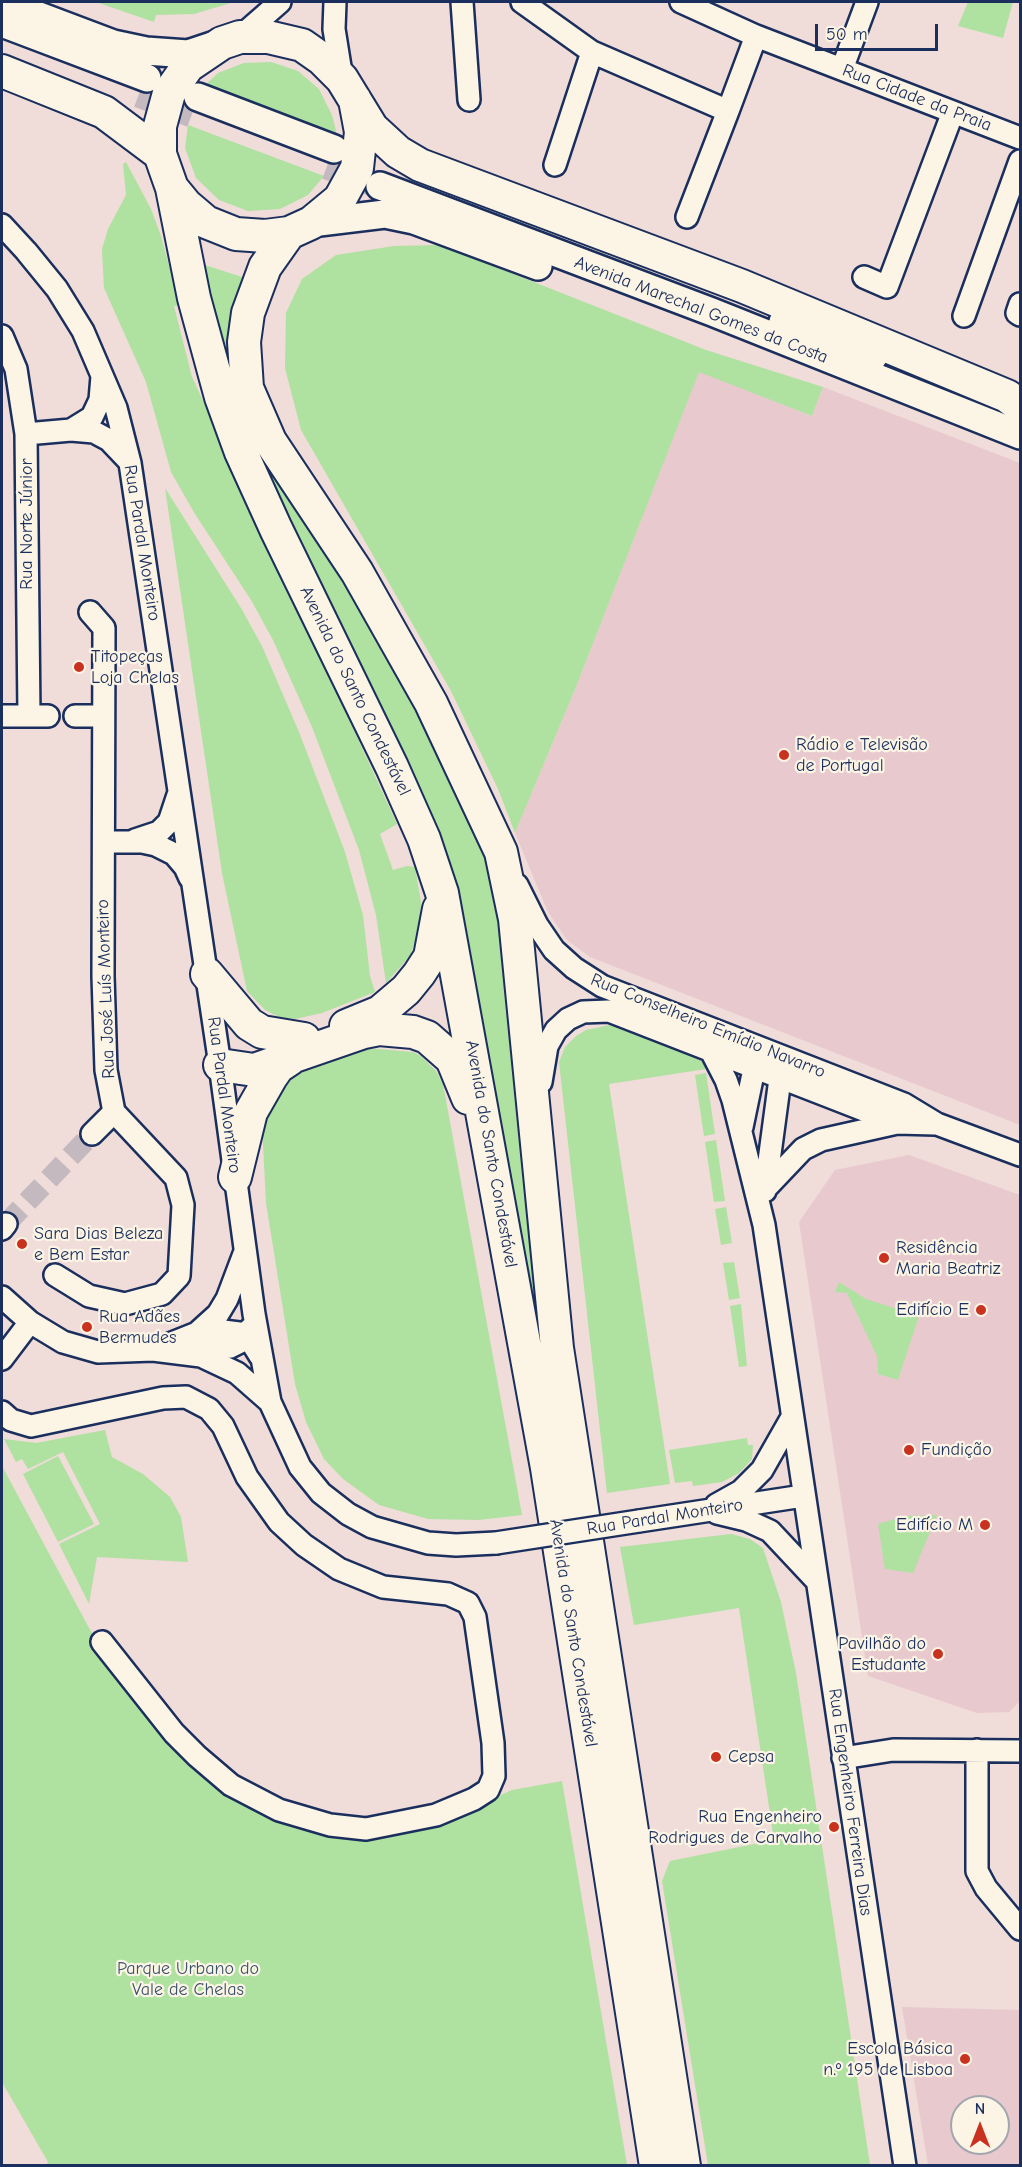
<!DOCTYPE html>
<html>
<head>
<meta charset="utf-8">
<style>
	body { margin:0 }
	#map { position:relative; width:1022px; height:2167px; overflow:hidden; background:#f0dcd8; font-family:"Comic Neue",sans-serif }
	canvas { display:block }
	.frame { position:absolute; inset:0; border:3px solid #1b2f5e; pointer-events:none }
	.north { position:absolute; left:950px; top:2095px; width:60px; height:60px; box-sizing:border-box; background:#fcf5e5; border:2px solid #a2a6af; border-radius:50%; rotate:0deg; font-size:16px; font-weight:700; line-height:24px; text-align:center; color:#1b2f5e }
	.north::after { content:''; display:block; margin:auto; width:21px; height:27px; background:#c8321e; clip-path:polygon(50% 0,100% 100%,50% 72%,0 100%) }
	.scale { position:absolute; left:815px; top:24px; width:123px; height:27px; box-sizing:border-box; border:3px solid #1b2f5e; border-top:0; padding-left:8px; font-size:18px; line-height:21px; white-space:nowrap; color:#1b2f5e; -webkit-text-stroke:4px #fcf5e5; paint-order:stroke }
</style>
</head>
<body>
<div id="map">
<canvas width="1022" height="2167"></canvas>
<div class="frame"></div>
<div class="north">N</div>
<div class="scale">50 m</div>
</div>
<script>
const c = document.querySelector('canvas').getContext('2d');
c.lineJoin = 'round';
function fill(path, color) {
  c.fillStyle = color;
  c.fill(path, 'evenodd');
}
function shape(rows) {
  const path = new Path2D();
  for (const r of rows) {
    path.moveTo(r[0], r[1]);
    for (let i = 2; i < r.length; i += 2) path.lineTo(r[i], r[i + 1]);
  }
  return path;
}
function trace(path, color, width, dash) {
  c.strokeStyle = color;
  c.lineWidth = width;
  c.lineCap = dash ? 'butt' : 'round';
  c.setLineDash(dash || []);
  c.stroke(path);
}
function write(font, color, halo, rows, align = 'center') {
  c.font = font + ' "Comic Neue",sans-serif';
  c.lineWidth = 4.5;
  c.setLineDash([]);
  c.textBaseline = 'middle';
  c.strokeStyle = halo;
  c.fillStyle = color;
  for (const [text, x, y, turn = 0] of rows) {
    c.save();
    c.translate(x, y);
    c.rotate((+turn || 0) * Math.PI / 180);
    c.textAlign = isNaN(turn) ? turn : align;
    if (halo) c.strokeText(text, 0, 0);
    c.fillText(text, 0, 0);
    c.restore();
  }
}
fill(shape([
	[699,371,812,416,823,387,1020,463,1020,1125,590,957,567,940,548,912,515,833,576,687],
	[909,1155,1020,1195,1020,1701,1009,1712,977,1713,868,1676,799,1222,835,1170],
	[902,2007,1020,2010,1020,2165,928,2165],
	[962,2107,998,2107,998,2143,962,2143]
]), '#e8cace');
fill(shape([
	[96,2,234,2,194,14,156,15,154,22],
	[968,2,1013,2,1003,38,958,26],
	[271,62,298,71,319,89,332,115,338,139,202,88,218,73,244,63],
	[188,125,324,176,308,195,280,209,248,211,219,200,196,178,185,148],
	[126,162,151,209,161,236,176,292,179,305,174,306,192,377,397,824,380,834,393,870,407,866,415,867,421,902,419,931,410,956,386,983,376,915,359,850,312,727,273,640,251,600,195,514,171,472,146,382,104,288,102,249,108,229,126,195,123,164],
	[440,245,706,350,823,387,812,416,699,372,576,687,515,833,498,789,451,691,301,430,285,368,286,313,302,279,336,255,394,246],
	[202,264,245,278,232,313,230,349,398,669,476,833,493,878,505,921,534,1262,537,1347,467,975,228,396],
	[165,488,241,608,262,646,299,732,345,852,363,915,370,976,375,992,322,1013,295,1019,279,1017,265,1010,247,991,222,873],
	[609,1025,623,1026,693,1056,704,1063,706,1069,609,1084,670,1484,607,1493,559,1062,565,1047,576,1036,586,1030],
	[368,1048,413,1052,421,1056,436,1071,443,1084,522,1515,479,1520,428,1519,379,1505,343,1479,324,1459,306,1422,295,1384,266,1203,262,1125,266,1109,289,1078,310,1066],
	[706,1073,715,1134,704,1136,695,1075],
	[716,1140,725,1201,714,1202,705,1142],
	[726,1207,732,1243,721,1245,715,1209],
	[734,1262,740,1298,729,1300,723,1263],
	[839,1282,866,1299,919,1316,898,1380,878,1374,877,1356,847,1293,835,1292],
	[741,1304,747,1366,739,1367,730,1306],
	[105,1430,112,1457,143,1474,170,1497,181,1517,188,1562,97,1557,89,1604,59,1544,100,1524,63,1452,28,1469,22,1459,16,1462,4,1439,36,1443],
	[747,1438,748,1445,753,1445,752,1459,739,1473,722,1482,693,1486,692,1481,675,1483,669,1450],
	[58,1456,94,1524,58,1542,23,1474],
	[2,1466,110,1667,206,1773,353,1836,411,1832,436,1824,512,1790,562,1781,627,2165,46,2165,48,2162,2,2082],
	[937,1515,913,1573,885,1569,878,1524,906,1516],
	[731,1534,750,1539,763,1548,781,1602,796,1673,870,2165,708,2165,662,1881,670,1861,774,1840,739,1608,634,1625,620,1547]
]), '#afe1a1');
trace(shape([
	[6,1224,92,1134]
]), '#c5b9c0', 21, [21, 10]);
trace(shape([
	[139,94,192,114],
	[327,166,371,182]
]), '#c5b9c0', 27, [27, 14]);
const minor = shape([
	[335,2,334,29,342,79],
	[462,2,469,100],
	[522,2,592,52,728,111,756,36],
	[681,2,756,36,1020,138],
	[240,37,280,2],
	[842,69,867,2],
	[555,165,592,52],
	[687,217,728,111],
	[2,225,26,251,57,289,83,331,116,408,130,463,220,1065,254,1314,270,1402,300,1467,321,1493,348,1514,372,1527,428,1543,456,1545,496,1543],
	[864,277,887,287,953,112],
	[1020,304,1017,313,1020,315],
	[964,316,1020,161],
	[2,336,16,369,26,434,29,716],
	[71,430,92,417,100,400,102,376],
	[26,434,71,430,94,432,109,440,128,460],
	[2,716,48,716],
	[75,716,103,716],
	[135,840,159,832,169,822,178,795],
	[104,842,142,842,156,845,174,854,185,867,190,878],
	[517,885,537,925,554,950,574,968,602,986,904,1104,937,1124,1020,1155],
	[711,1051,726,1080,733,1100,764,1225,905,2166],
	[541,1082,547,1046,556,1030,568,1019,583,1012,609,1011,897,1123,935,1124],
	[742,1127,754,1069],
	[92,1134,114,1112],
	[765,1189,803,1149,821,1140,897,1123],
	[765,1191,780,1079],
	[2,1229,6,1224],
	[55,1275,89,1296,125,1304,162,1294,179,1276,183,1205,176,1178,114,1112,106,1070,103,976,104,628,90,612],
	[2,1297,30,1322,63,1342,98,1352,153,1350,201,1356,237,1373,270,1402],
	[195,1335,223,1331,239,1333,250,1340,260,1356],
	[157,1349,197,1333,218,1314,227,1299,244,1254],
	[193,1352,230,1347,240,1342,250,1329],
	[2,1359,30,1322],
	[2,1412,11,1420,31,1426,163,1398,186,1397,209,1409,223,1426,247,1477,279,1522,304,1545,339,1569,383,1587,448,1594,468,1603,475,1617,493,1743,494,1776,488,1790,474,1799,436,1815,366,1829,330,1825,279,1810,231,1785,197,1756,174,1733,102,1642],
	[716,1505,741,1491,762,1470,791,1419],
	[717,1513,746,1520,770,1531,815,1579],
	[639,1521,803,1496],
	[977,1750,977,1871,986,1888,1020,1929],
	[843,1758,893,1750,1020,1751]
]);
const major = shape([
	[2,2,113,44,146,51,188,54,212,46],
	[2,23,147,78],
	[198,97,334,149],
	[380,186,712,312,1020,435],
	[311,223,385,214,414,220,538,266],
	[783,322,873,357]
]);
const highway = shape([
	[2,71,104,112,160,154],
	[355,100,361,132,357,168,340,199,311,223,289,233,265,236,236,234,206,222,186,205,172,188,160,154,160,126,169,93,188,66,222,43,240,37,268,37,302,45,322,59,342,79,372,128,398,152,420,165,742,286,1007,396,1020,406],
	[172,188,194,298,221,397,241,452,276,529,392,767,424,839,442,893,547,1468,656,2166],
	[289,233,265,267,248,313,244,342,247,388,270,441,357,572,431,703,501,852,515,919,557,1348,684,2166],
	[207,974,249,1024,262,1032,304,1039],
	[346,1026,380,1012,406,990,419,974,430,957,439,909],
	[220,1065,254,1070,364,1032,379,1029,413,1032,427,1037,452,1059,468,1098],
	[235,1177,251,1112,271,1077,278,1067,290,1059]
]);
trace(minor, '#1b2f5e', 26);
trace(major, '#1b2f5e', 32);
trace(highway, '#1b2f5e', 36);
trace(minor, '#fcf5e5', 21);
trace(major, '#fcf5e5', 27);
trace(highway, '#fcf5e5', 32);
const minorBridge = shape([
	[496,1543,639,1521]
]);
trace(minorBridge, '#1b2f5e', 26, []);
trace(minorBridge, '#fcf5e5', 21);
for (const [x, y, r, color] of [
	[79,667,6,"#c8321e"],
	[784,755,6,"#c8321e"],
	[22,1244,6,"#c8321e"],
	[884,1258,6,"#c8321e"],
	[981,1310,6,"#c8321e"],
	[87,1327,6,"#c8321e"],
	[909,1450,6,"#c8321e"],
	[985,1525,6,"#c8321e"],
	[938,1654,6,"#c8321e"],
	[716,1757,6,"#c8321e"],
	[834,1827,6,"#c8321e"],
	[965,2059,6,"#c8321e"]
]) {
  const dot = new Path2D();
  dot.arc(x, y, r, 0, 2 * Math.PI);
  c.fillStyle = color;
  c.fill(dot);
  trace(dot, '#fcf5e5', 2);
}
write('18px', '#1b2f5e', '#fcf5e5', [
	["Rua Cidade da Praia",917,98,21],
	["Avenida Marechal Gomes da Costa",701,310,21],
	["Rua Norte Júnior",27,524,-90],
	["Rua Pardal Monteiro",142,543,81],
	["Avenida do Santo Condestável",355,691,64],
	["Rua José Luís Monteiro",106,989,-92],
	["Rua Conselheiro Emídio Navarro",708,1026,22],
	["Rua Pardal Monteiro",224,1095,82],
	["Avenida do Santo Condestável",491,1154,80],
	["Rua Pardal Monteiro",665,1517,-9],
	["Avenida do Santo Condestável",573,1633,81],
	["Rua Engenheiro Ferreira Dias",850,1802,82]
]);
write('18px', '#1b2f5e', '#fcf5e5', [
	["Titopeças",91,657],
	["Loja Chelas",91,678],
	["Rádio e Televisão",796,745],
	["de Portugal",796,766],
	["Sara Dias Beleza",34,1234],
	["e Bem Estar",34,1255],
	["Residência",896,1248],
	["Maria Beatriz",896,1269],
	["Edifício E",969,1310,"right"],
	["Rua Adães",99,1317],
	["Bermudes",99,1338],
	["Fundição",921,1450],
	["Edifício M",973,1525,"right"],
	["Pavilhão do",926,1644,"right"],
	["Estudante",926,1665,"right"],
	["Cepsa",728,1757],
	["Rua Engenheiro",822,1817,"right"],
	["Rodrigues de Carvalho",822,1838,"right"],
	["Escola Básica",953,2049,"right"],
	["n.º 195 de Lisboa",953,2070,"right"]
], 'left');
write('18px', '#39536b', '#fcf5e5', [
	["Parque Urbano do",188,1969],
	["Vale de Chelas",188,1990]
]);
</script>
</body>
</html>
